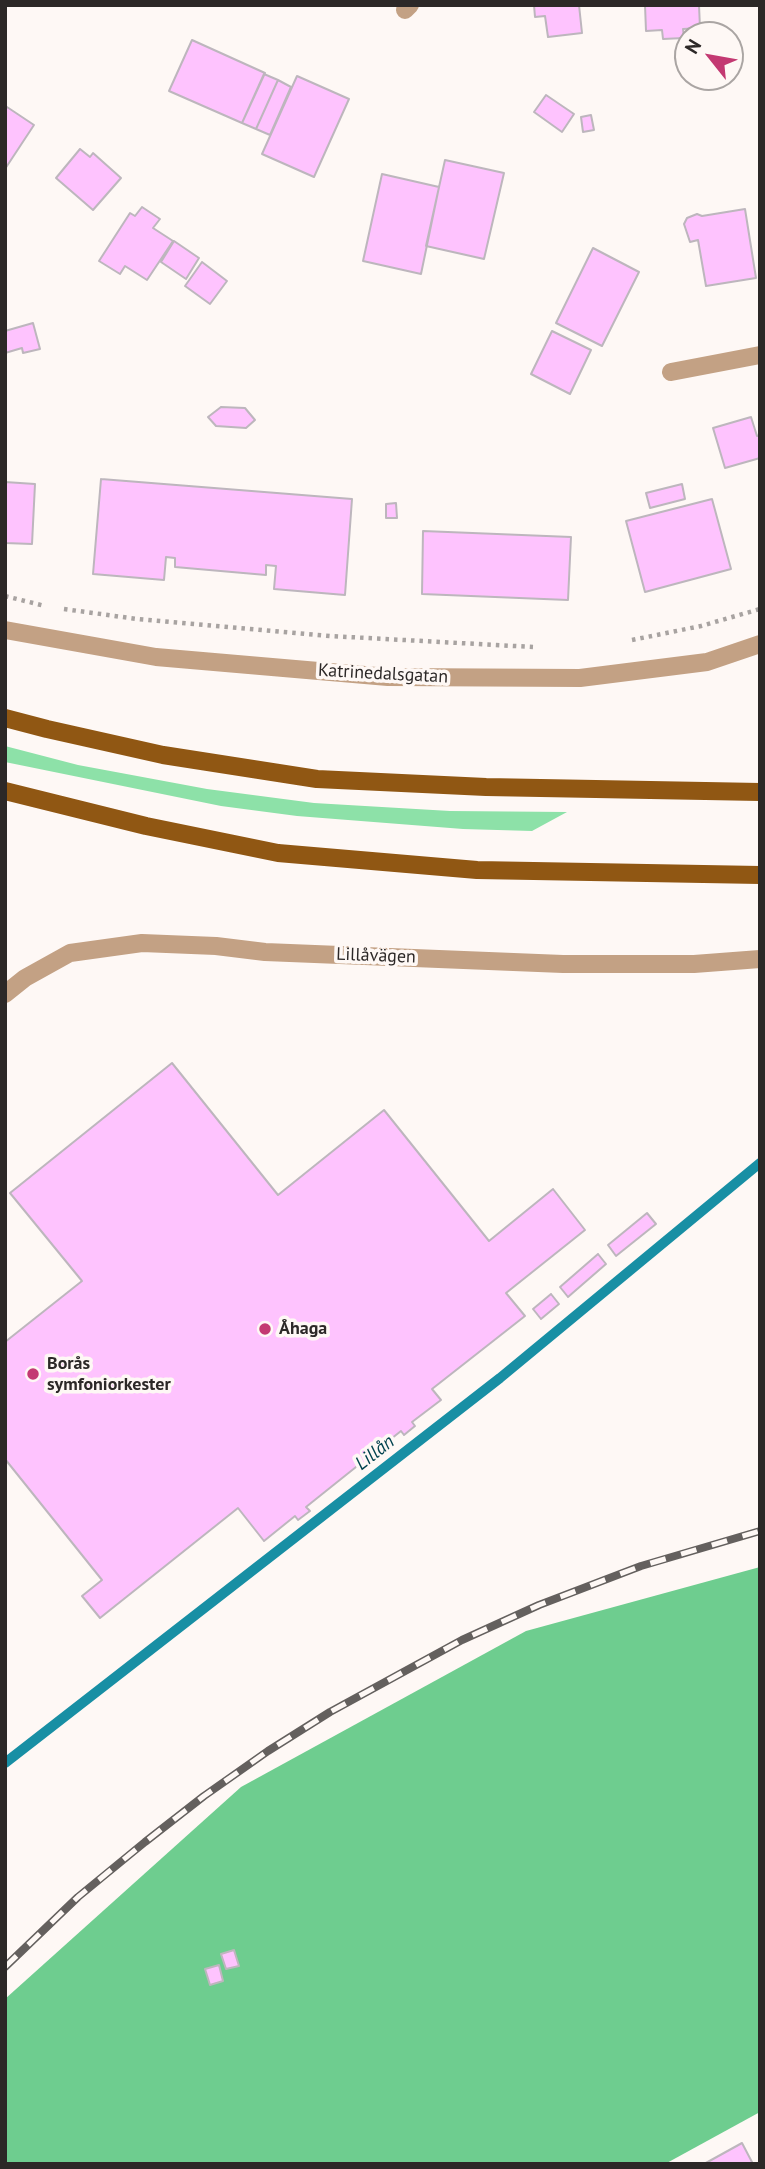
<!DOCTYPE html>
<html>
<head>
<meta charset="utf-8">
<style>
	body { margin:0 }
	#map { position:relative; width:765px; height:2169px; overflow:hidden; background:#fef8f5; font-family:"PT Sans",sans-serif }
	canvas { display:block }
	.frame { position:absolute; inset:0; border:7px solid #2c2827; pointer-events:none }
	.north { position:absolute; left:674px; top:21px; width:70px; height:70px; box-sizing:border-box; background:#fef8f5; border:2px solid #aaa5a3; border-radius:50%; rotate:301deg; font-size:19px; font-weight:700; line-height:28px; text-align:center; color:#2c2827 }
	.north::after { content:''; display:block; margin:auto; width:24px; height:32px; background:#c33972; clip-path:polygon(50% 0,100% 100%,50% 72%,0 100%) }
</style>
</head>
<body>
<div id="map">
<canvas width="765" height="2169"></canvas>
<div class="frame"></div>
<div class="north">N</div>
</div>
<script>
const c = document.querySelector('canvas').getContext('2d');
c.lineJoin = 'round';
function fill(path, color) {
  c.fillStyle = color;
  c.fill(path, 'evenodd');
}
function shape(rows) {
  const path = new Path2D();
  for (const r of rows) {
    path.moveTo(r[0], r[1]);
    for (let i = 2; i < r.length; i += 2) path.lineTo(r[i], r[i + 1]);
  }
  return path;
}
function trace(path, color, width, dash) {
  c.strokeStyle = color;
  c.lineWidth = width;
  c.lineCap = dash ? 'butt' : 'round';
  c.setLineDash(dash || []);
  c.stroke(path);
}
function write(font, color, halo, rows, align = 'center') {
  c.font = font + ' "PT Sans",sans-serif';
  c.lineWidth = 7;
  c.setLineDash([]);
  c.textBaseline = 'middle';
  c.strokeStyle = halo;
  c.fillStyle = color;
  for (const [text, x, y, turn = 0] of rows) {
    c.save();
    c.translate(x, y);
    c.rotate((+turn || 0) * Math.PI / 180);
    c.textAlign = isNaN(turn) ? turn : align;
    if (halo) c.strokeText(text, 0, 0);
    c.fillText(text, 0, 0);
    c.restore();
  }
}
fill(shape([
	[5,746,78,765,207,789,314,803,450,811,567,812,532,831,463,829,297,816,221,806,5,762]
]), '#8de1a8');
fill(shape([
	[760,1567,760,2112,665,2164,5,2164,5,1999,241,1787,526,1631]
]), '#6ecd8f');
trace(shape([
	[5,1763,500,1378,760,1163]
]), '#188fa4', 10);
const building = shape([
	[534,5,579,5,582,33,548,37,545,16,535,17,534,5],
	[645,5,699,5,700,28,683,29,684,38,663,39,662,30,646,31,645,5],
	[192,40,265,73,242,123,169,91,192,40],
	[264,74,278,80,256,129,242,123,264,74],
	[297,76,349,99,314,177,262,154,297,76],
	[278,80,291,87,270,135,256,129,278,80],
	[546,95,574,114,562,132,534,112,546,95],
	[7,107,34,125,5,169,5,110,7,107],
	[591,115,594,130,583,132,581,117,591,115],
	[80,149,90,157,93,153,121,178,93,210,56,178,80,149],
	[445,160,504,173,484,259,426,246,445,160],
	[382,174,439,187,421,274,363,261,382,174],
	[142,207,160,219,153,228,173,241,147,280,125,266,120,274,99,261,130,213,135,216,142,207],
	[745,209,756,278,706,286,698,240,690,242,684,224,687,218,697,214,702,216,745,209],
	[174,241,199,258,186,279,161,262,174,241],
	[593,248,639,272,602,346,556,323,593,248],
	[202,262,227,281,210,304,185,286,202,262],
	[33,323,40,349,23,353,22,348,5,353,5,331,33,323],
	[552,331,591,350,570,394,531,374,552,331],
	[221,407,245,408,255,420,246,428,216,426,208,417,221,407],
	[751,417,757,436,760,435,760,458,725,468,713,428,751,417],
	[101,479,352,499,345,595,274,589,276,566,266,565,266,575,175,567,175,558,166,557,164,580,93,574,101,479],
	[5,482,35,484,32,544,5,543,5,482],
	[682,484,685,499,650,508,646,493,682,484],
	[712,499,731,569,645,592,626,521,712,499],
	[396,503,397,518,386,518,386,504,396,503],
	[423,531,571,537,568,600,422,594,423,531],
	[172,1063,278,1195,384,1110,489,1241,553,1189,585,1230,506,1293,525,1316,432,1389,441,1400,412,1422,415,1426,404,1435,401,1431,372,1454,376,1458,364,1467,361,1463,306,1507,310,1511,298,1520,295,1516,264,1541,238,1508,100,1618,82,1596,102,1580,5,1459,5,1342,82,1281,10,1193,172,1063],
	[647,1213,656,1224,616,1256,608,1245,647,1213],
	[598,1254,606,1264,568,1297,560,1287,598,1254],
	[551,1294,559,1304,541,1319,533,1309,551,1294],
	[234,1950,239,1966,226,1969,221,1954,234,1950],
	[219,1965,223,1981,210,1985,205,1969,219,1965],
	[742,2143,753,2164,704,2164,742,2143]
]);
fill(building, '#fec3fe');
trace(building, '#bdb6bd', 2);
trace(shape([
	[5,596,45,606],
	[64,609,137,619,330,636,533,647],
	[632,640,701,626,760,609]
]), '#a8a3a1', 4.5, [3.5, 5]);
trace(shape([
	[405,10,410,5],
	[671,372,760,355],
	[5,630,156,657,388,677,580,678,707,662,760,644],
	[5,994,25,978,70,953,142,943,216,946,265,952,563,964,694,964,760,959]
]), '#c3a184', 18);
trace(shape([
	[5,718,47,729,163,755,317,779,486,787,760,792],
	[5,791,146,826,278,853,477,870,760,875]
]), '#905713', 18);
const rail = shape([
	[5,1967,78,1897,145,1842,204,1796,268,1751,330,1712,462,1640,539,1605,641,1566,760,1531]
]);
trace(rail, '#64605e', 8);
trace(rail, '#fef8f5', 5, [16]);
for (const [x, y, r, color] of [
	[265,1329,7,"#c33972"],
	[33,1374,7,"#c33972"]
]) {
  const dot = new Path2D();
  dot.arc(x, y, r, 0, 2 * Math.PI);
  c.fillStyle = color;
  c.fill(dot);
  trace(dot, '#fef8f5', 2.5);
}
write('18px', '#2c2827', '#fef8f5', [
	["Katrinedalsgatan",383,674,3],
	["Lillåvägen",376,956,2]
]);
write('bold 18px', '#2c2827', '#fef8f5', [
	["Åhaga",279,1329],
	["Borås",47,1364],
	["symfoniorkester",47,1385]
], 'left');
write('italic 19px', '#00424e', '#fef8f5', [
	["Lillån",375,1453,-38]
]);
</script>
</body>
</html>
